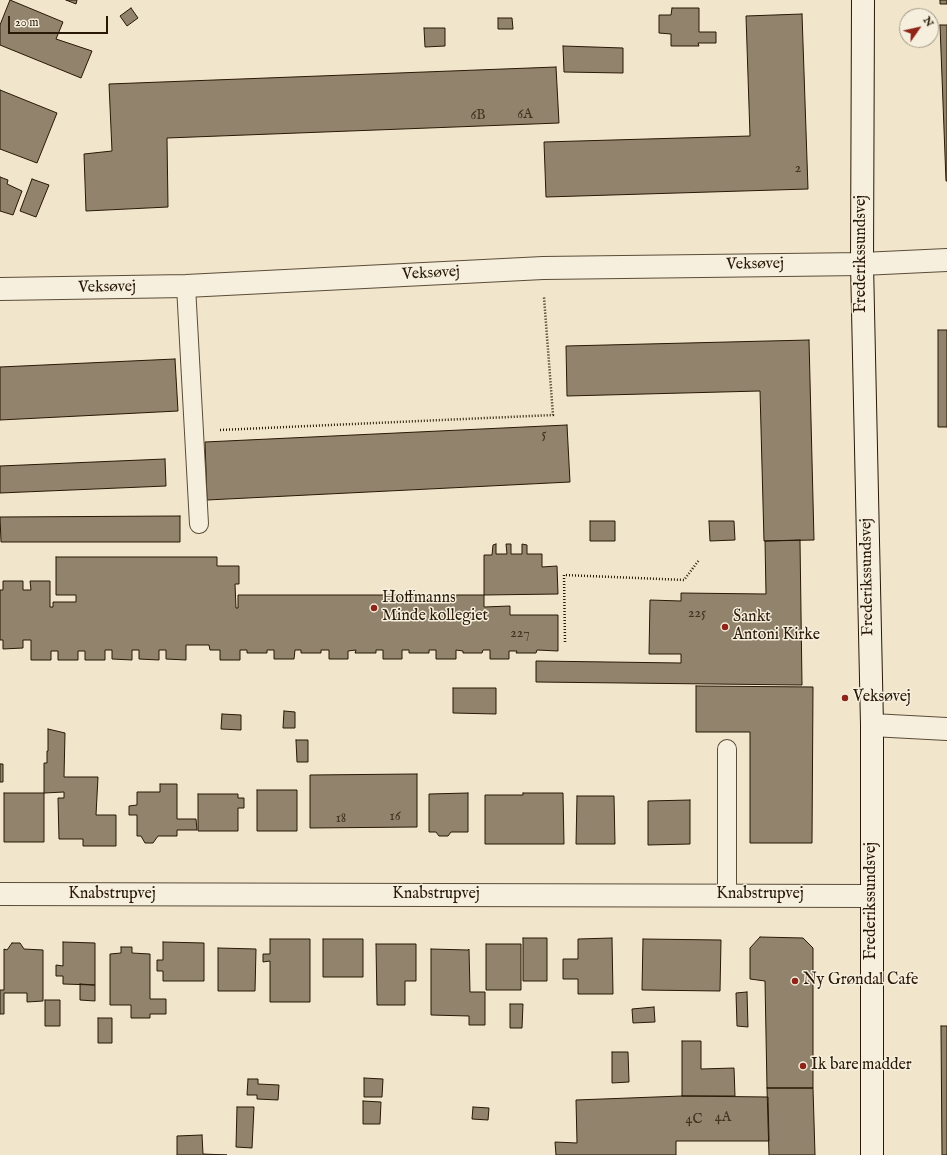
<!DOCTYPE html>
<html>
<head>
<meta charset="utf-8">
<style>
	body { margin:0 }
	#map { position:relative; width:947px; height:1155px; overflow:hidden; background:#f1e6cc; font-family:"IM FELL English",serif }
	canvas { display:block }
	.north { position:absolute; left:899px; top:8px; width:40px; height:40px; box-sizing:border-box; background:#f6efde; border:1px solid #a49987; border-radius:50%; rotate:56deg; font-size:11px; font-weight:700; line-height:16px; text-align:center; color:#291805 }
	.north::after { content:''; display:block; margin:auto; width:14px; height:18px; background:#8f2418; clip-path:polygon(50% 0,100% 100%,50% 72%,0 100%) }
	.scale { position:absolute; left:8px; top:16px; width:100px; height:18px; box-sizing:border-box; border:2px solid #291805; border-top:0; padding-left:5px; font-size:12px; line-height:14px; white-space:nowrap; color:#291805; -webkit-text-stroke:3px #f6efde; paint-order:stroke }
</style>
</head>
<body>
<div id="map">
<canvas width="947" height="1155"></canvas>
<div class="north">N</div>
<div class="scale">20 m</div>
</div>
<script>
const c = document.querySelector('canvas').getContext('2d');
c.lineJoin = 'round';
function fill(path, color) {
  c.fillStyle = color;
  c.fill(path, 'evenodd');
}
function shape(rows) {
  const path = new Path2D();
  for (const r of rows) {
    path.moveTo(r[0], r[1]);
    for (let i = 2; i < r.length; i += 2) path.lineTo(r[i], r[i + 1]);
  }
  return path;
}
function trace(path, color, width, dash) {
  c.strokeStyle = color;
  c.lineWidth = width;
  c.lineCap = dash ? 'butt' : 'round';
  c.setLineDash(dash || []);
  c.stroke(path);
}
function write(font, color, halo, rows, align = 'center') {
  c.font = font + ' "IM FELL English",serif';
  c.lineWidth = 3;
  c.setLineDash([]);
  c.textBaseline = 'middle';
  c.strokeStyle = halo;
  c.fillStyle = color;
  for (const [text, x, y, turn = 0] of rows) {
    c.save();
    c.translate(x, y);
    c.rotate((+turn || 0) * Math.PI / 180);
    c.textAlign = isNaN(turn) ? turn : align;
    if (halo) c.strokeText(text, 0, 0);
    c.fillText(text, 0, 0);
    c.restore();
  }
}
const building = shape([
	[10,0,63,22,56,39,92,51,81,78,0,45,0,25,10,0],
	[66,0,77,0,76,4,66,0],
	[940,0,947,0,947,4,940,4,940,0],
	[131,8,138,18,127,26,120,16,131,8],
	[672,8,699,8,699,32,716,32,716,43,698,43,699,46,671,46,671,34,659,33,659,15,671,15,672,8],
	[802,14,808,189,546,197,544,142,750,136,746,16,802,14],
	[498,18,512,18,513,29,498,29,498,18],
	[940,25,947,25,947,181,946,181,940,25],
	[424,28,445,28,445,46,425,47,424,28],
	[563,46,623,48,623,73,564,72,563,46],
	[556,67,559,123,167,138,168,207,86,211,84,154,112,151,109,84,556,67],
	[0,90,57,113,37,163,0,149,0,90],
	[0,177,8,180,7,184,22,191,13,215,0,211,0,177],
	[32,179,49,185,36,217,20,211,32,179],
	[938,330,947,330,947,427,938,427,938,330],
	[809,340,814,540,764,541,760,391,567,396,566,346,809,340],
	[175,359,178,411,0,420,0,367,175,359],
	[567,425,570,482,207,500,205,442,567,425],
	[165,459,166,486,0,493,0,466,165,459],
	[180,516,180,542,1,542,0,517,180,516],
	[590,521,615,521,615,541,590,541,590,521],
	[709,521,734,521,735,540,710,541,709,521],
	[800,540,802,685,536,682,536,661,681,663,681,654,649,654,650,600,681,601,681,593,766,594,765,541,800,540],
	[496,544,496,554,507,554,506,544,511,544,511,554,522,554,522,544,527,545,527,554,542,554,542,567,557,566,558,594,484,595,484,555,492,555,493,545,496,544],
	[56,557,217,557,217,566,239,566,239,584,235,584,236,608,238,608,238,595,484,595,484,607,510,606,510,615,558,615,558,651,537,650,536,653,516,653,517,651,509,651,509,659,490,659,490,650,483,650,482,653,463,653,463,651,456,650,456,659,436,659,436,650,429,650,429,653,409,653,409,650,402,650,402,659,383,659,383,650,376,650,376,653,355,653,356,650,348,651,348,659,329,659,329,650,321,650,321,653,301,653,301,650,295,650,294,659,274,659,274,650,267,650,267,653,247,653,247,650,240,650,240,660,220,660,220,650,210,650,209,645,186,645,186,660,166,659,166,650,159,650,159,660,139,659,139,650,132,650,132,660,112,659,112,650,105,650,105,660,85,660,85,651,78,651,78,660,58,660,58,651,51,651,51,660,31,660,31,640,23,640,23,648,3,649,3,640,0,640,0,590,3,590,3,581,23,581,23,590,31,590,30,581,50,581,50,607,53,607,53,602,76,602,76,595,56,595,56,557],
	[696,686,813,687,812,843,750,843,750,732,696,732,696,686],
	[453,688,496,688,496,714,453,713,453,688],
	[284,711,295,712,295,728,283,728,284,711],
	[222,714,241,715,241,730,221,729,222,714],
	[48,729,65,733,64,777,98,777,96,815,116,815,116,846,83,846,83,839,59,839,58,798,64,798,64,792,44,793,44,763,47,763,47,751,48,751,48,729],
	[296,740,308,740,308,762,297,762,296,740],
	[0,764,3,764,3,782,0,782,0,764],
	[417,774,417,827,310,828,310,775,417,774],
	[160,784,177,784,177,819,196,819,197,830,177,830,177,836,158,836,153,843,145,843,141,836,137,836,137,815,129,815,129,806,137,805,137,792,160,792,160,784],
	[257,790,297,790,297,831,257,831,257,790],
	[4,793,44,793,44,842,4,842,4,793],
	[468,793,468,832,451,832,448,836,439,836,436,832,429,832,429,794,468,793],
	[523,793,563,793,564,844,485,844,485,795,523,795,523,793],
	[198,794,238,794,238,798,244,798,244,808,238,808,238,831,198,831,198,794],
	[577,796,614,796,615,844,576,844,577,796],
	[690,800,690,844,648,845,648,801,690,800],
	[760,937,803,938,813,948,813,1088,767,1088,765,981,750,979,750,948,760,937],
	[523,938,547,938,547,981,523,981,523,938],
	[612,938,613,994,578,994,578,979,563,979,563,959,578,959,578,939,612,938],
	[270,939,310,939,310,1002,270,1002,270,961,263,962,263,954,270,954,270,939],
	[323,939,363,939,363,977,323,977,323,939],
	[643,939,721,940,720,991,642,990,643,939],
	[63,942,95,943,95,985,63,984,63,976,56,976,56,965,63,966,63,942],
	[163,942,204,943,204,981,163,981,163,971,157,971,157,960,163,960,163,942],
	[12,943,20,943,24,949,43,950,43,1001,27,1002,27,993,4,993,4,1014,0,1014,0,990,4,990,4,949,7,950,12,943],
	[376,944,416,944,416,981,405,981,405,1005,377,1005,376,944],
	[486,944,521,944,521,990,486,990,486,944],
	[121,947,132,947,132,953,150,954,150,999,166,999,166,1014,150,1014,150,1018,131,1018,131,1005,110,1005,110,954,121,953,121,947],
	[218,948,256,949,255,991,218,991,218,948],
	[431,949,468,950,469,949,470,992,485,992,485,1025,469,1025,469,1016,431,1015,431,949],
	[80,984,95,985,95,1001,80,1000,80,984],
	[747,992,748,1027,737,1026,736,993,747,992],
	[45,1000,60,1000,60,1026,45,1026,45,1000],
	[510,1004,523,1004,522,1028,510,1028,510,1004],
	[654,1007,655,1022,633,1023,632,1009,654,1007],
	[98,1018,112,1018,112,1043,98,1043,98,1018],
	[941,1026,947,1026,947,1155,942,1155,941,1026],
	[682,1041,701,1041,701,1069,734,1068,735,1096,682,1096,682,1041],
	[612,1052,628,1052,629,1082,612,1083,612,1052],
	[364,1078,383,1079,382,1097,364,1097,364,1078],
	[248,1079,258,1079,258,1084,279,1085,278,1100,257,1099,257,1095,247,1095,248,1079],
	[767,1088,813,1088,815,1155,769,1155,767,1088],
	[682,1096,768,1097,769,1141,676,1141,676,1155,556,1155,555,1142,577,1143,576,1100,682,1096],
	[363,1101,381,1102,380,1124,363,1124,363,1101],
	[237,1107,254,1107,252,1148,236,1147,237,1107],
	[473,1107,489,1108,488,1120,472,1119,473,1107],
	[202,1135,203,1154,227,1155,177,1155,177,1136,202,1135]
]);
fill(building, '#91836c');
trace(building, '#291805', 1);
const service = shape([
	[186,286,199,524],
	[727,749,727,895]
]);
const minor = shape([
	[0,289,186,286,543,268,862,264,947,260],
	[872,725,947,729],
	[0,894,872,896]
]);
const secondary = shape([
	[863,0,862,264,872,725,872,1155]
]);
trace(service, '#5b4c37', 20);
trace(minor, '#5b4c37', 24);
trace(secondary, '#291805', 24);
trace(shape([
	[220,430,553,415,544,297],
	[565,642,564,575,684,580,699,560]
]), '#291805', 2.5, [1, 2]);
trace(service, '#f6efde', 18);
trace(minor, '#f6efde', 22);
trace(secondary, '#f6efde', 22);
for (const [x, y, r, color] of [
	[374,608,4,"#8f2418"],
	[725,627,4,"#8f2418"],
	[845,698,4,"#8f2418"],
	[795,981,4,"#8f2418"],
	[803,1066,4,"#8f2418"]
]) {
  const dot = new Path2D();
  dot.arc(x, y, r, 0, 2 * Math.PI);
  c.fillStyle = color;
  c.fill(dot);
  trace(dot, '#f6efde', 1.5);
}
write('14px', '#43331f', null, [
	["6A",525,115],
	["6B",478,116],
	["2",798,169],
	["5",544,435],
	["225",697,614],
	["227",520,634],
	["16",395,817],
	["18",341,819],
	["4A",723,1118],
	["4C",694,1120]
]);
write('16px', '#291805', '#f6efde', [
	["Frederikssundsvej",862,254,-90],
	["Veksøvej",755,265,-1],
	["Veksøvej",431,274,-3],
	["Veksøvej",107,288,-1],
	["Frederikssundsvej",868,577,-91],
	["Knabstrupvej",112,895],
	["Knabstrupvej",436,895],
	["Knabstrupvej",760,895],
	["Frederikssundsvej",872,901,-90]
]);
write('16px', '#291805', '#f6efde', [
	["Hoffmanns",382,599],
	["Minde kollegiet",382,617],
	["Sankt",733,618],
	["Antoni Kirke",733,636],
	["Veksøvej",853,698],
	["Ny Grøndal Cafe",803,981],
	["Ik bare madder",811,1066]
], 'left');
</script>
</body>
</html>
